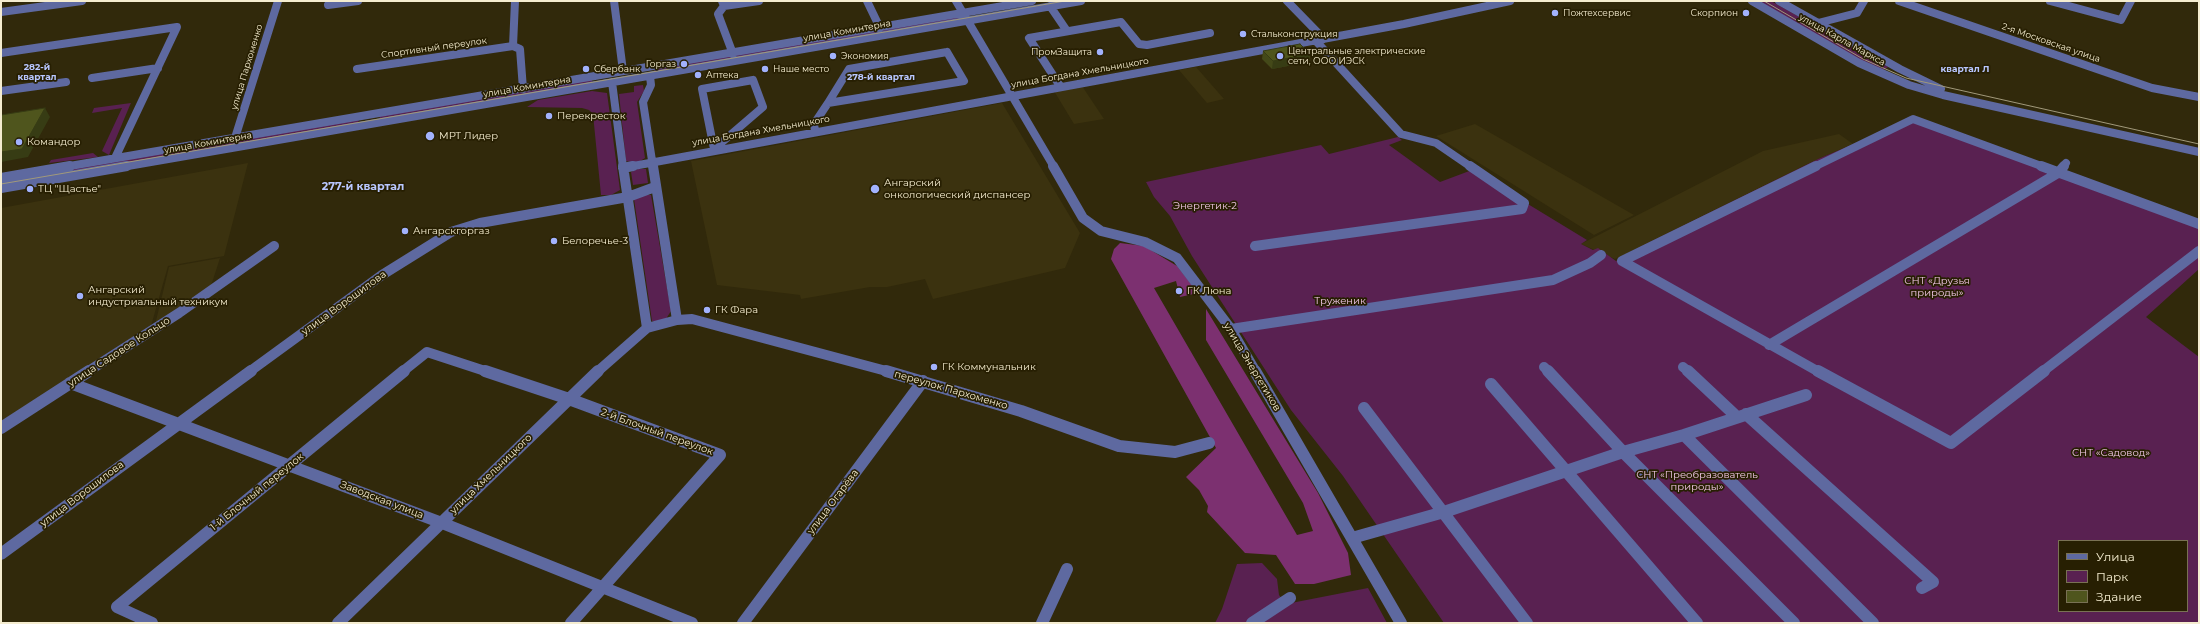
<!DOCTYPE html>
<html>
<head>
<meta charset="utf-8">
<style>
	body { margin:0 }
	#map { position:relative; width:2200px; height:624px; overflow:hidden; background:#31290b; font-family:Montserrat,sans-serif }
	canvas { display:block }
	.frame { position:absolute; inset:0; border:2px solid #f5edd0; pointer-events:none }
	.legend { position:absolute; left:2058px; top:540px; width:130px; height:72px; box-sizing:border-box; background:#271f02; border:1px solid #797154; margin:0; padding:5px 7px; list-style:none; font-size:12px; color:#f5edd0 }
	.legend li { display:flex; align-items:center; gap:8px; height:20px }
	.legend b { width:20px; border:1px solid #797154 }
</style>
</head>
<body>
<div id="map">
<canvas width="2200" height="624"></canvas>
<div class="frame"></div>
<ul class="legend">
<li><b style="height:5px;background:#5e69a0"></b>Улица</li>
<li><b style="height:11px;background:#592151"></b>Парк</li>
<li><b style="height:11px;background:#4f551d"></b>Здание</li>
</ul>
</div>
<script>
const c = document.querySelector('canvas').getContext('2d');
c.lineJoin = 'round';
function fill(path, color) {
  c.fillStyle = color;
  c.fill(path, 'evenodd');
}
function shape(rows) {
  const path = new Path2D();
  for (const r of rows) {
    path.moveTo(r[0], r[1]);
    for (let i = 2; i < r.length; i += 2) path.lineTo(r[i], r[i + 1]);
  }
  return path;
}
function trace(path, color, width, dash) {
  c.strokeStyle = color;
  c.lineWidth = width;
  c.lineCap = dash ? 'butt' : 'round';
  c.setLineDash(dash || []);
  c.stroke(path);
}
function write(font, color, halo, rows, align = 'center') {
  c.font = font + ' Montserrat,sans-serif';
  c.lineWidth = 3.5;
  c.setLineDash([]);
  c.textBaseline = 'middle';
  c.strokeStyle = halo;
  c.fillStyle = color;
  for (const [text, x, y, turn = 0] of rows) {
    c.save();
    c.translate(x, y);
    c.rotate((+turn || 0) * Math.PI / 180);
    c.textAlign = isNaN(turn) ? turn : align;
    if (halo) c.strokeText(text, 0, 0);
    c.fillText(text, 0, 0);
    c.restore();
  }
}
fill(shape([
	[1196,67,1224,99,1207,103,1179,70],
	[1082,86,1104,119,1074,124,1054,91],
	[1002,103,1080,233,1065,268,933,299,925,279,887,287,870,287,801,299,800,295,717,285,691,161],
	[1475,124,1634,215,1594,235,1436,136],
	[1839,134,1853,144,1818,159,1615,259,1581,244,1763,151],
	[248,163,224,256,168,266,151,326,1,423,1,208],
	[220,258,210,289,155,325,169,267]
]), '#3b320f');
fill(shape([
	[1756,1,1771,1,1888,67,1884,70,1878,70],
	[958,16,960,20,655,73,654,68],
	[592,79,592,84,379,121,380,116],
	[643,85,644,91,637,102,645,158,637,163,626,161,619,94,634,92,634,86],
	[592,91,607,93,620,190,611,195,601,195,593,114,589,110,582,108,527,107,538,100],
	[131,103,130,105,109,155,102,151,122,108,92,113,94,108],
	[359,119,358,125,1,187,1,181],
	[1913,119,2199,222,2199,269,2146,317,2199,357,2199,623,1444,623,1343,476,1291,410,1192,256,1170,216,1154,197,1146,182,1321,145,1329,154,1398,137,1402,140,1389,145,1440,182,1472,170,1587,240,1581,244,1593,250,1598,248,1616,261,1638,248,1818,159],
	[2059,541,2187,541,2187,611,2059,611],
	[93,153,98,157,49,163,51,160],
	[638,169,646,169,648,183,633,185,631,172],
	[642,195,651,195,671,311,664,322,652,321,634,199],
	[1262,563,1277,579,1279,595,1286,604,1368,588,1387,623,1215,623,1222,609,1237,564]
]), '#592151');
fill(shape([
	[1120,243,1144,246,1177,266,1198,293,1180,297,1176,281,1154,288,1297,535,1313,531,1303,503,1206,340,1206,309,1318,493,1348,553,1351,575,1314,584,1295,584,1276,555,1245,553,1207,512,1208,506,1199,490,1186,477,1216,448,1111,259,1114,249]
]), '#7c3070');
trace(shape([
	[515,1,513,46,520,49,523,89],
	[614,1,623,71],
	[722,1,724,6,718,14,733,54],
	[867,1,880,28],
	[956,1,1054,167],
	[1287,1,1324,39],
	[1752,1,1859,63,1909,85,1943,95,2199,152],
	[1779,1,1900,69,1941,89],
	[1899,1,2152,88,2199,97],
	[2050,1,2121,20,2131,1],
	[328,5,358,1],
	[724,6,759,1],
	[1050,6,1067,31],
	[1,12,82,1],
	[1818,23,1857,13,1864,1],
	[1315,40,1401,134,1436,143,1471,167],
	[947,52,964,81,828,103,849,69,947,52],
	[1,53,177,27,115,158],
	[357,69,513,46],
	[650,76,651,85,643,102,653,167],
	[92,78,158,68],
	[753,80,763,107,714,149,702,89,753,80],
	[612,82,623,167],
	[1060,86,1029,38,1121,22,1139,44,1147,45,1210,33],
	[1,91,66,82],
	[815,131,814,124,828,103],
	[235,138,278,1],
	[64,167,1032,1],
	[122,167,1081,1],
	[628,167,1404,24,1510,1],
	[1814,167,1913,119,2044,167],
	[2063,167,2066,163]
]), '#5e69a0', 8);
trace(shape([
	[623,166,647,328],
	[653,166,677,320],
	[1053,166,1083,218,1101,231,1145,242,1177,258,1231,329,1256,372],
	[2041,166,2199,224],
	[623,168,633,166],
	[1,178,70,166],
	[1,188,127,166],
	[1255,246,1522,209,1524,203,1470,166],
	[1622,261,1819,372],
	[1622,261,1816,166],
	[1231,329,1553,280,1590,263,1601,255],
	[1769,345,2058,173,2064,166],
	[1544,367,1549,372],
	[1683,367,1689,372],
	[87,372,179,313,274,246],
	[249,372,382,275,451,232,480,223,628,197,655,187],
	[402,372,427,352,488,372],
	[597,372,647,328,677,320,692,319,890,372],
	[2042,372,2199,251]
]), '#5e69a0', 10);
trace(shape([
	[485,371,569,399,720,455,571,623],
	[886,371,1021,411,1119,446,1175,452,1209,443],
	[1255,371,1401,623],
	[1548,371,1623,452,1794,623],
	[1688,371,1737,417],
	[1818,371,1951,443,2044,371],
	[70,383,442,523,692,623],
	[1491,384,1697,623],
	[1364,408,1527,623],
	[1746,414,1933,582,1922,588],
	[1,428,89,371],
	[1684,435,1873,623],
	[1352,538,1444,512,1623,452,1684,435,1806,395],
	[1,554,251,371],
	[152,623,117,607,404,371],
	[338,623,598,371],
	[743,623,923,381],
	[1042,623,1067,569],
	[1252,623,1290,598]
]), '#5e69a0', 12);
trace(shape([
	[1764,1,1863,59,1906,78,2199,144],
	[1,184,1065,1]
]), '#a1997b', 1);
fill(shape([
	[1263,51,1310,54,1309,62,1272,69,1262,59]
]), '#444919');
fill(shape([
	[1310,54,1309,62,1272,69,1273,61],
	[45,108,50,117,28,157,1,162,1,152]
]), '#373c14');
const building = shape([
	[1300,44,1310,54,1273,61,1263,51,1300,44],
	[45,108,22,149,1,152,1,115,45,108]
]);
fill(building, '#4f551d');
trace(building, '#373c14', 1);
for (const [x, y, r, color] of [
	[1555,13,4,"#a2b2fd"],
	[1746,13,4,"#a2b2fd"],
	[1243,34,4,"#a2b2fd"],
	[1100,52,4,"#a2b2fd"],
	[833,56,4,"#a2b2fd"],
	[1280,56,4,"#a2b2fd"],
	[684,64,4,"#a2b2fd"],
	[586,69,4,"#a2b2fd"],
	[765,69,4,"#a2b2fd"],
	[698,75,4,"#a2b2fd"],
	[549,116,4,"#a2b2fd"],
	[430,136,5,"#a2b2fd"],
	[19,142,4,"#a2b2fd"],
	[30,189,4,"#a2b2fd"],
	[875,189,5,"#a2b2fd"],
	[405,231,4,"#a2b2fd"],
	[554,241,4,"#a2b2fd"],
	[1179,291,4,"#a2b2fd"],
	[80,296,4,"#a2b2fd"],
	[707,310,4,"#a2b2fd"],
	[934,367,4,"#a2b2fd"]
]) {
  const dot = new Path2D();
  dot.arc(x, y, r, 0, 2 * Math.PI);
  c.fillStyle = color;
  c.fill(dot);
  trace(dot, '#271f02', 1.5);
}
write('9px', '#f5edd0', '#271f02', [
	["Пожтехсервис",1563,13],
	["Скорпион",1738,13,"right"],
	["Стальконструкция",1251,34],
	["Центральные электрические",1288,51],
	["сети, ООО ИЭСК",1288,61],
	["ПромЗащита",1092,52,"right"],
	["Экономия",841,56],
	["Горгаз",676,64,"right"],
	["Сбербанк",594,69],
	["Наше место",773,69],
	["Аптека",706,75]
], 'left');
write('9px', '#f5edd0', '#271f02', [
	["улица Коминтерна",847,31,-10],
	["улица Карла Маркса",1842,40,29],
	["2-я Московская улица",2051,43,19],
	["Спортивный переулок",434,48,-8],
	["улица Пархоменко",247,67,-73],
	["улица Богдана Хмельницкого",1080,73,-10],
	["улица Коминтерна",527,87,-10],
	["улица Богдана Хмельницкого",761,131,-10],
	["улица Коминтерна",208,143,-10]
]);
write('bold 9px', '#b9c7ff', '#271f02', [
	["282-й",37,67],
	["квартал",37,77],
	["квартал Л",1965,69],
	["278-й квартал",881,77]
]);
write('10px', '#f5edd0', '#271f02', [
	["Перекресток",557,116],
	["МРТ Лидер",439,136],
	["Командор",27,142],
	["Ангарский",884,183],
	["онкологический диспансер",884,195],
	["ТЦ \"Щастье\"",38,189],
	["Ангарскгоргаз",413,231],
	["Белоречье-3",562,241],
	["Ангарский",88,290],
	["индустриальный техникум",88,302],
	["ГК Люна",1187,291],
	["ГК Фара",715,310],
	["ГК Коммунальник",942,367]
], 'left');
write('10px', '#f3c8e9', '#271f02', [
	["Энергетик-2",1205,206],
	["СНТ «Друзья",1937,281],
	["природы»",1937,293],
	["Труженик",1340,301],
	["СНТ «Садовод»",2111,453],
	["СНТ «Преобразователь",1697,475],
	["природы»",1697,487]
]);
write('10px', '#f5edd0', '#271f02', [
	["улица Ворошилова",344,303,-36],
	["улица Садовое Кольцо",119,352,-33],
	["улица Энергетиков",1252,367,59],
	["переулок Пархоменко",951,390,16],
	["2-й Блочный переулок",657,432,20],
	["улица Хмельницкого",491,474,-44],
	["1-й Блочный переулок",257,492,-39],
	["улица Ворошилова",82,494,-37],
	["Заводская улица",382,500,21],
	["улица Огарёва",833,502,-53]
]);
write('bold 11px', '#b9c7ff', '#271f02', [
	["277-й квартал",363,187]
]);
</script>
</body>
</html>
